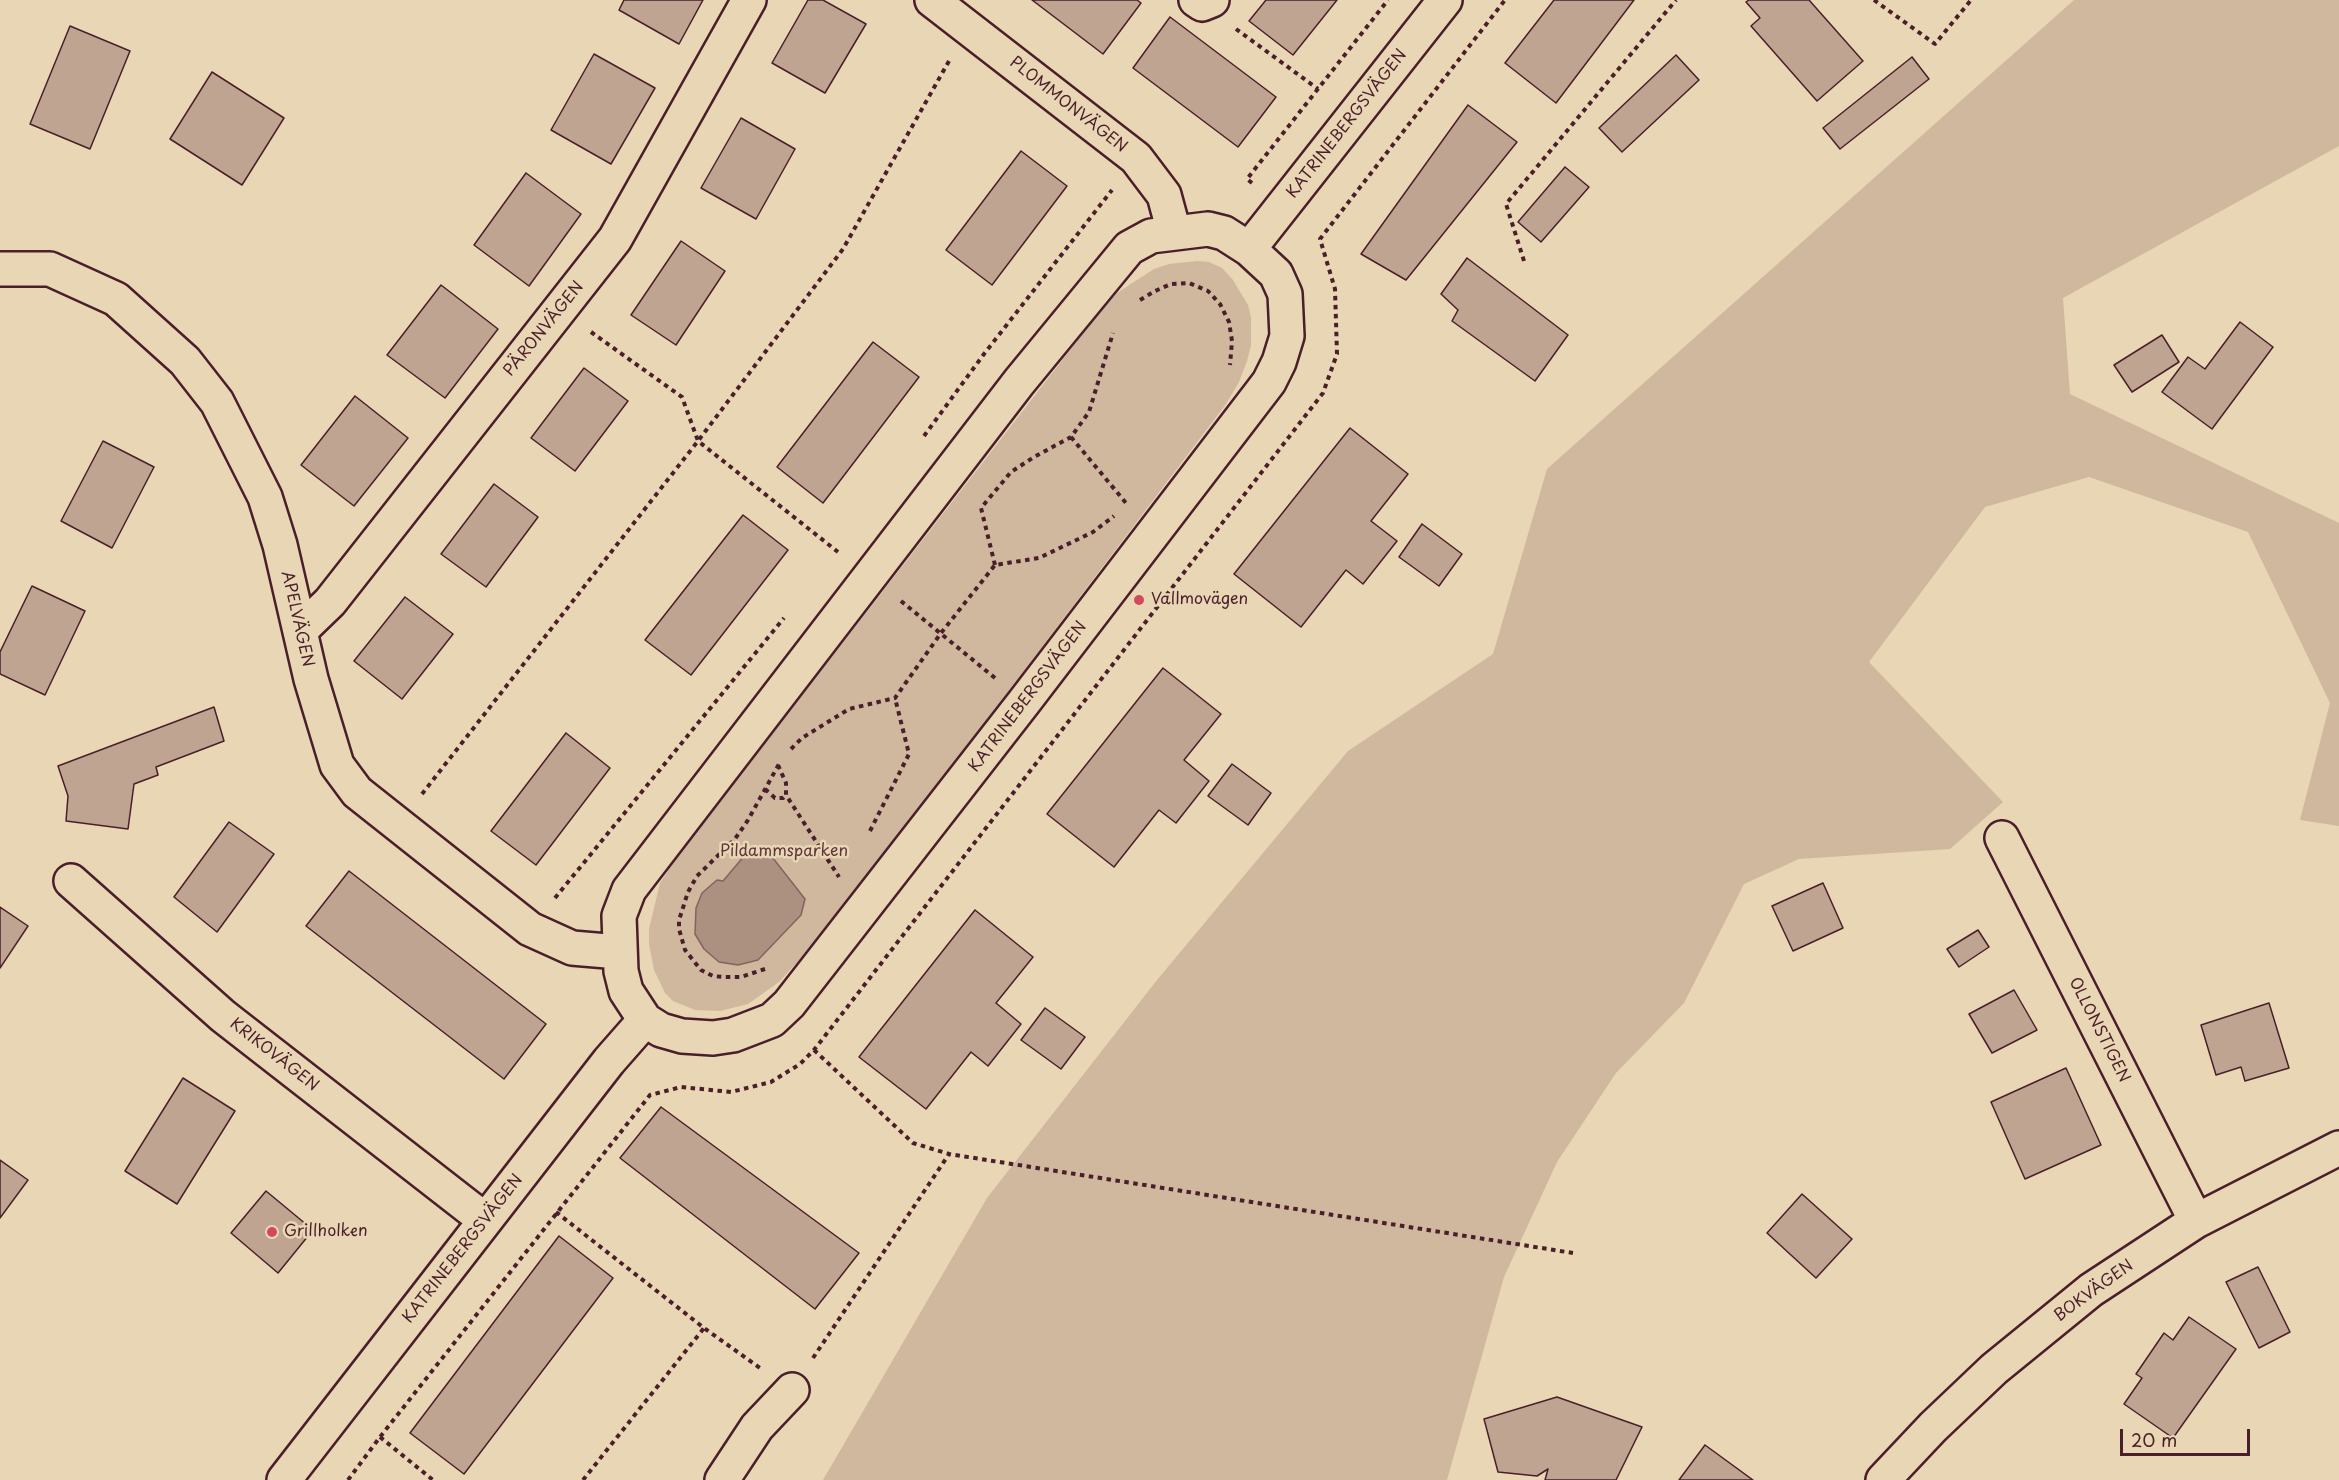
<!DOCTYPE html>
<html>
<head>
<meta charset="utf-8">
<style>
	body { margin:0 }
	#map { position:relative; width:2339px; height:1480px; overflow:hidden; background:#e9d6b4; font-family:"Playpen Sans",sans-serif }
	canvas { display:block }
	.scale { position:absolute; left:2120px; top:1429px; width:130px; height:27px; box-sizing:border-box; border:3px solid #4a1f2b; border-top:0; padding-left:8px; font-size:18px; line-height:21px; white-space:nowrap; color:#4a1f2b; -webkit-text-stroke:4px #e9d6b4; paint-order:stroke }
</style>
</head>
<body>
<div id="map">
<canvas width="2339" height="1480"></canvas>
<div class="scale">20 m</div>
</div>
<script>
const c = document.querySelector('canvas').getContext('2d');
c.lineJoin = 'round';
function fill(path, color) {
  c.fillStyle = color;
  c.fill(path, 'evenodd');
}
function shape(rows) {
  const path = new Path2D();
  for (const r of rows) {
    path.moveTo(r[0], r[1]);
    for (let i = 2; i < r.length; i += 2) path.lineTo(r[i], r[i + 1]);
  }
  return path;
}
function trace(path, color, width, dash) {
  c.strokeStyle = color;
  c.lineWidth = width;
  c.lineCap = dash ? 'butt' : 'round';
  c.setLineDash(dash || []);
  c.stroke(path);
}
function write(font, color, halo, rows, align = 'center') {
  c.font = font + ' "Playpen Sans",sans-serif';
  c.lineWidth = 5;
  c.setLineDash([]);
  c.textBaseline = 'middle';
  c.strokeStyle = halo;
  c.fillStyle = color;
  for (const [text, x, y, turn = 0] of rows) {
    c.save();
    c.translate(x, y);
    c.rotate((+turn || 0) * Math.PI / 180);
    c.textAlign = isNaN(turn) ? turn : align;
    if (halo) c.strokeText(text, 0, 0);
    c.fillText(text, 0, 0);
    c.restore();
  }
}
fill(shape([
	[2074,0,2339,0,2339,146,2063,298,2070,394,2339,523,2339,826,2300,820,2330,703,2248,532,2089,477,1985,507,1869,662,2003,802,1950,849,1799,859,1744,884,1684,1003,1616,1073,1557,1162,1504,1277,1447,1480,823,1480,987,1198,1157,980,1348,751,1493,654,1547,469],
	[1197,261,1209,262,1222,268,1233,280,1248,305,1251,317,1251,345,1247,361,1239,382,1226,404,832,924,779,982,748,1004,720,1011,695,1010,673,1001,665,993,654,970,649,944,649,929,660,883,679,854,1098,314,1117,293,1154,269,1169,264]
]), '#cfb89e');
const water = shape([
	[769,853,805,899,801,915,758,960,738,965,719,962,704,949,695,934,696,908,702,893,717,880,723,881,745,855,769,853]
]);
fill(water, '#ac9080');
trace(water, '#85635e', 1.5);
const building = shape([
	[624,0,703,0,679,44,619,10,624,0],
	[808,0,823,0,866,24,825,93,772,63,808,0],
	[1032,0,1137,0,1141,3,1103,54,1032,0],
	[1266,0,1337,0,1293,55,1249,21,1266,0],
	[1554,0,1634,0,1556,103,1505,63,1554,0],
	[1749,0,1809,0,1863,61,1817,101,1751,26,1760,18,1746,2,1749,0],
	[1170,17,1276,97,1238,147,1133,68,1170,17],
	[70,26,130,51,90,149,30,124,70,26],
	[594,54,655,88,611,164,551,130,594,54],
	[1676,55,1699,80,1622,152,1599,128,1676,55],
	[1912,57,1929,79,1840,149,1823,128,1912,57],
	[212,72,284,118,242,185,170,139,212,72],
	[1468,105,1517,142,1406,280,1361,254,1468,105],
	[741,118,795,149,756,219,701,188,741,118],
	[1021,151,1067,186,992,285,946,250,1021,151],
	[1565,167,1589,187,1541,242,1518,222,1565,167],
	[526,173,581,214,529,286,474,245,526,173],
	[681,241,725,271,676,345,631,315,681,241],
	[1467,258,1568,335,1535,381,1452,321,1458,310,1441,294,1467,258],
	[441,285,498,329,445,398,387,355,441,285],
	[2240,322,2273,347,2212,429,2162,392,2188,357,2205,369,2240,322],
	[2162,335,2179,362,2132,392,2114,365,2162,335],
	[873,342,919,377,823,503,777,467,873,342],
	[584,368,628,401,575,471,531,438,584,368],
	[355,396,408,438,354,506,301,465,355,396],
	[1350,428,1408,474,1371,521,1397,541,1363,584,1346,570,1301,627,1234,574,1350,428],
	[103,441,154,467,112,548,61,521,103,441],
	[494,484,538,517,486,587,441,554,494,484],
	[743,515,788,550,691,675,645,640,743,515],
	[1422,524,1462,554,1439,586,1399,557,1422,524],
	[32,586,85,611,45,695,0,674,0,652,32,586],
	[405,597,453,634,402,699,354,661,405,597],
	[1163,668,1221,714,1184,760,1209,781,1176,823,1159,810,1114,867,1047,814,1163,668],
	[214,707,224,741,156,767,158,775,134,784,128,829,66,821,68,796,58,766,214,707],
	[566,733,610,768,536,865,491,831,566,733],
	[1232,764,1271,793,1248,825,1208,796,1232,764],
	[229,822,274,854,217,932,174,897,229,822],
	[349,871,546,1024,504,1079,306,926,349,871],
	[1823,883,1843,928,1793,951,1772,906,1823,883],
	[0,907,28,926,0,968,0,907],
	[975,910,1033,957,996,1003,1021,1024,988,1066,971,1052,926,1109,859,1057,975,910],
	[1978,930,1989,947,1959,967,1947,949,1978,930],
	[2014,990,2037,1030,1992,1053,1969,1014,2014,990],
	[2269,1003,2289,1068,2245,1081,2241,1067,2216,1075,2201,1025,2269,1003],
	[1045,1008,1085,1037,1061,1069,1021,1040,1045,1008],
	[2066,1068,2101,1145,2025,1179,1991,1102,2066,1068],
	[183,1078,235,1111,177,1204,125,1171,183,1078],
	[661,1107,859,1253,815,1309,620,1158,661,1107],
	[0,1160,28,1180,0,1218,0,1160],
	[266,1191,313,1230,278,1273,231,1233,266,1191],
	[1802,1194,1852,1239,1816,1278,1767,1233,1802,1194],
	[559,1236,613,1278,464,1474,410,1433,559,1236],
	[2258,1267,2290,1332,2259,1348,2226,1282,2258,1267],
	[2189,1317,2236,1349,2173,1438,2124,1404,2142,1378,2136,1374,2164,1333,2173,1340,2189,1317],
	[1557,1397,1642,1427,1616,1480,1545,1480,1548,1469,1537,1476,1498,1472,1484,1419,1557,1397],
	[1705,1445,1753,1480,1679,1480,1705,1445]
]);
fill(building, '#bfa591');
trace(building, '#4a1f2b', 1.5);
const minor = shape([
	[932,0,1136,158,1164,195,1174,232],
	[1196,0,1202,4,1212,0],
	[1208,229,1224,233,1249,249,1276,274,1285,294,1287,336,1279,362,1269,382,1024,702,789,1004,772,1020,733,1035,713,1038,682,1036,661,1030,645,1020,626,991,621,971,619,916,629,890,1019,382,1129,248,1151,236,1208,229],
	[1249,249,1445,0],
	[0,269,50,269,116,299,185,361,217,402,265,497,280,545,311,679,337,765,357,792,530,929,572,948,619,952],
	[300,631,330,602,615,239,749,0],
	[2002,838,2196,1221],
	[71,881,223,1016,485,1220],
	[284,1480,609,1061,645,1020],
	[722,1480,757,1427,792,1390],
	[1883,1480,1933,1427,1994,1369,2091,1290,2196,1221,2339,1148]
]);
trace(minor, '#4a1f2b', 38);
trace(shape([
	[1874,0,1935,44,1971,0],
	[1236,29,1318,89],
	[1252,183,1247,179,1388,0],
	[1524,261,1506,204,1676,0],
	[1140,300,1155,291,1171,284,1189,283,1208,291,1220,304,1229,322,1232,341,1230,365],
	[591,332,682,397,698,441,838,552],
	[924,436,984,354,1112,190],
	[1071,437,1126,503],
	[995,565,981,508,1011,472,1034,457,1071,437,1089,412,1113,333],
	[901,601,995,678],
	[791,749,802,738,849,709,895,698,941,633,995,565,1039,558,1093,532,1114,516],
	[778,765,786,783,786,795,839,877],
	[765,789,775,798,783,798,786,795],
	[422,794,698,441,843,249,949,61],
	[870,831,909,754,895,698],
	[555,898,784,618],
	[765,969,741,977,723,977,713,976,701,970,685,950,679,929,679,920,688,892,697,876,735,839,748,820,779,764],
	[814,1050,913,1143,949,1154,1573,1253],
	[556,1212,704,1328,760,1368],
	[813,1358,949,1154],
	[380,1437,433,1480],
	[348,1480,380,1437,650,1095,681,1087,731,1092,771,1082,800,1064,814,1050,1323,393,1337,354,1335,289,1320,239,1505,0],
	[583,1480,704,1328]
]), '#4a1f2b', 4, [4.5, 4.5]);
trace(minor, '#e9d6b4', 33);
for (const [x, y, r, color] of [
	[1139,600,6,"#d1495b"],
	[272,1232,6,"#d1495b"]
]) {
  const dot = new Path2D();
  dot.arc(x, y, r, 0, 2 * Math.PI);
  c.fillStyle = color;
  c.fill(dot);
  trace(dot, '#e9d6b4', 2);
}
write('16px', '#4a1f2b', '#e9d6b4', [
	["PLOMMONVÄGEN",1068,105,38],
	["KATRINEBERGSVÄGEN",1347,124,-52],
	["PÄRONVÄGEN",544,329,-51],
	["APELVÄGEN",297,619,77],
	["KATRINEBERGSVÄGEN",1028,697,-53],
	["OLLONSTIGEN",2099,1030,63],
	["KRIKOVÄGEN",274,1055,38],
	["KATRINEBERGSVÄGEN",463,1249,-52],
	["BOKVÄGEN",2094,1291,-36]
]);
write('16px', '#4a1f2b', '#e9d6b4', [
	["Vallmovägen",1151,600],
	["Grillholken",284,1232]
], 'left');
write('16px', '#5e363c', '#e9d6b4', [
	["Pildammsparken",784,852]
]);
</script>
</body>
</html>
